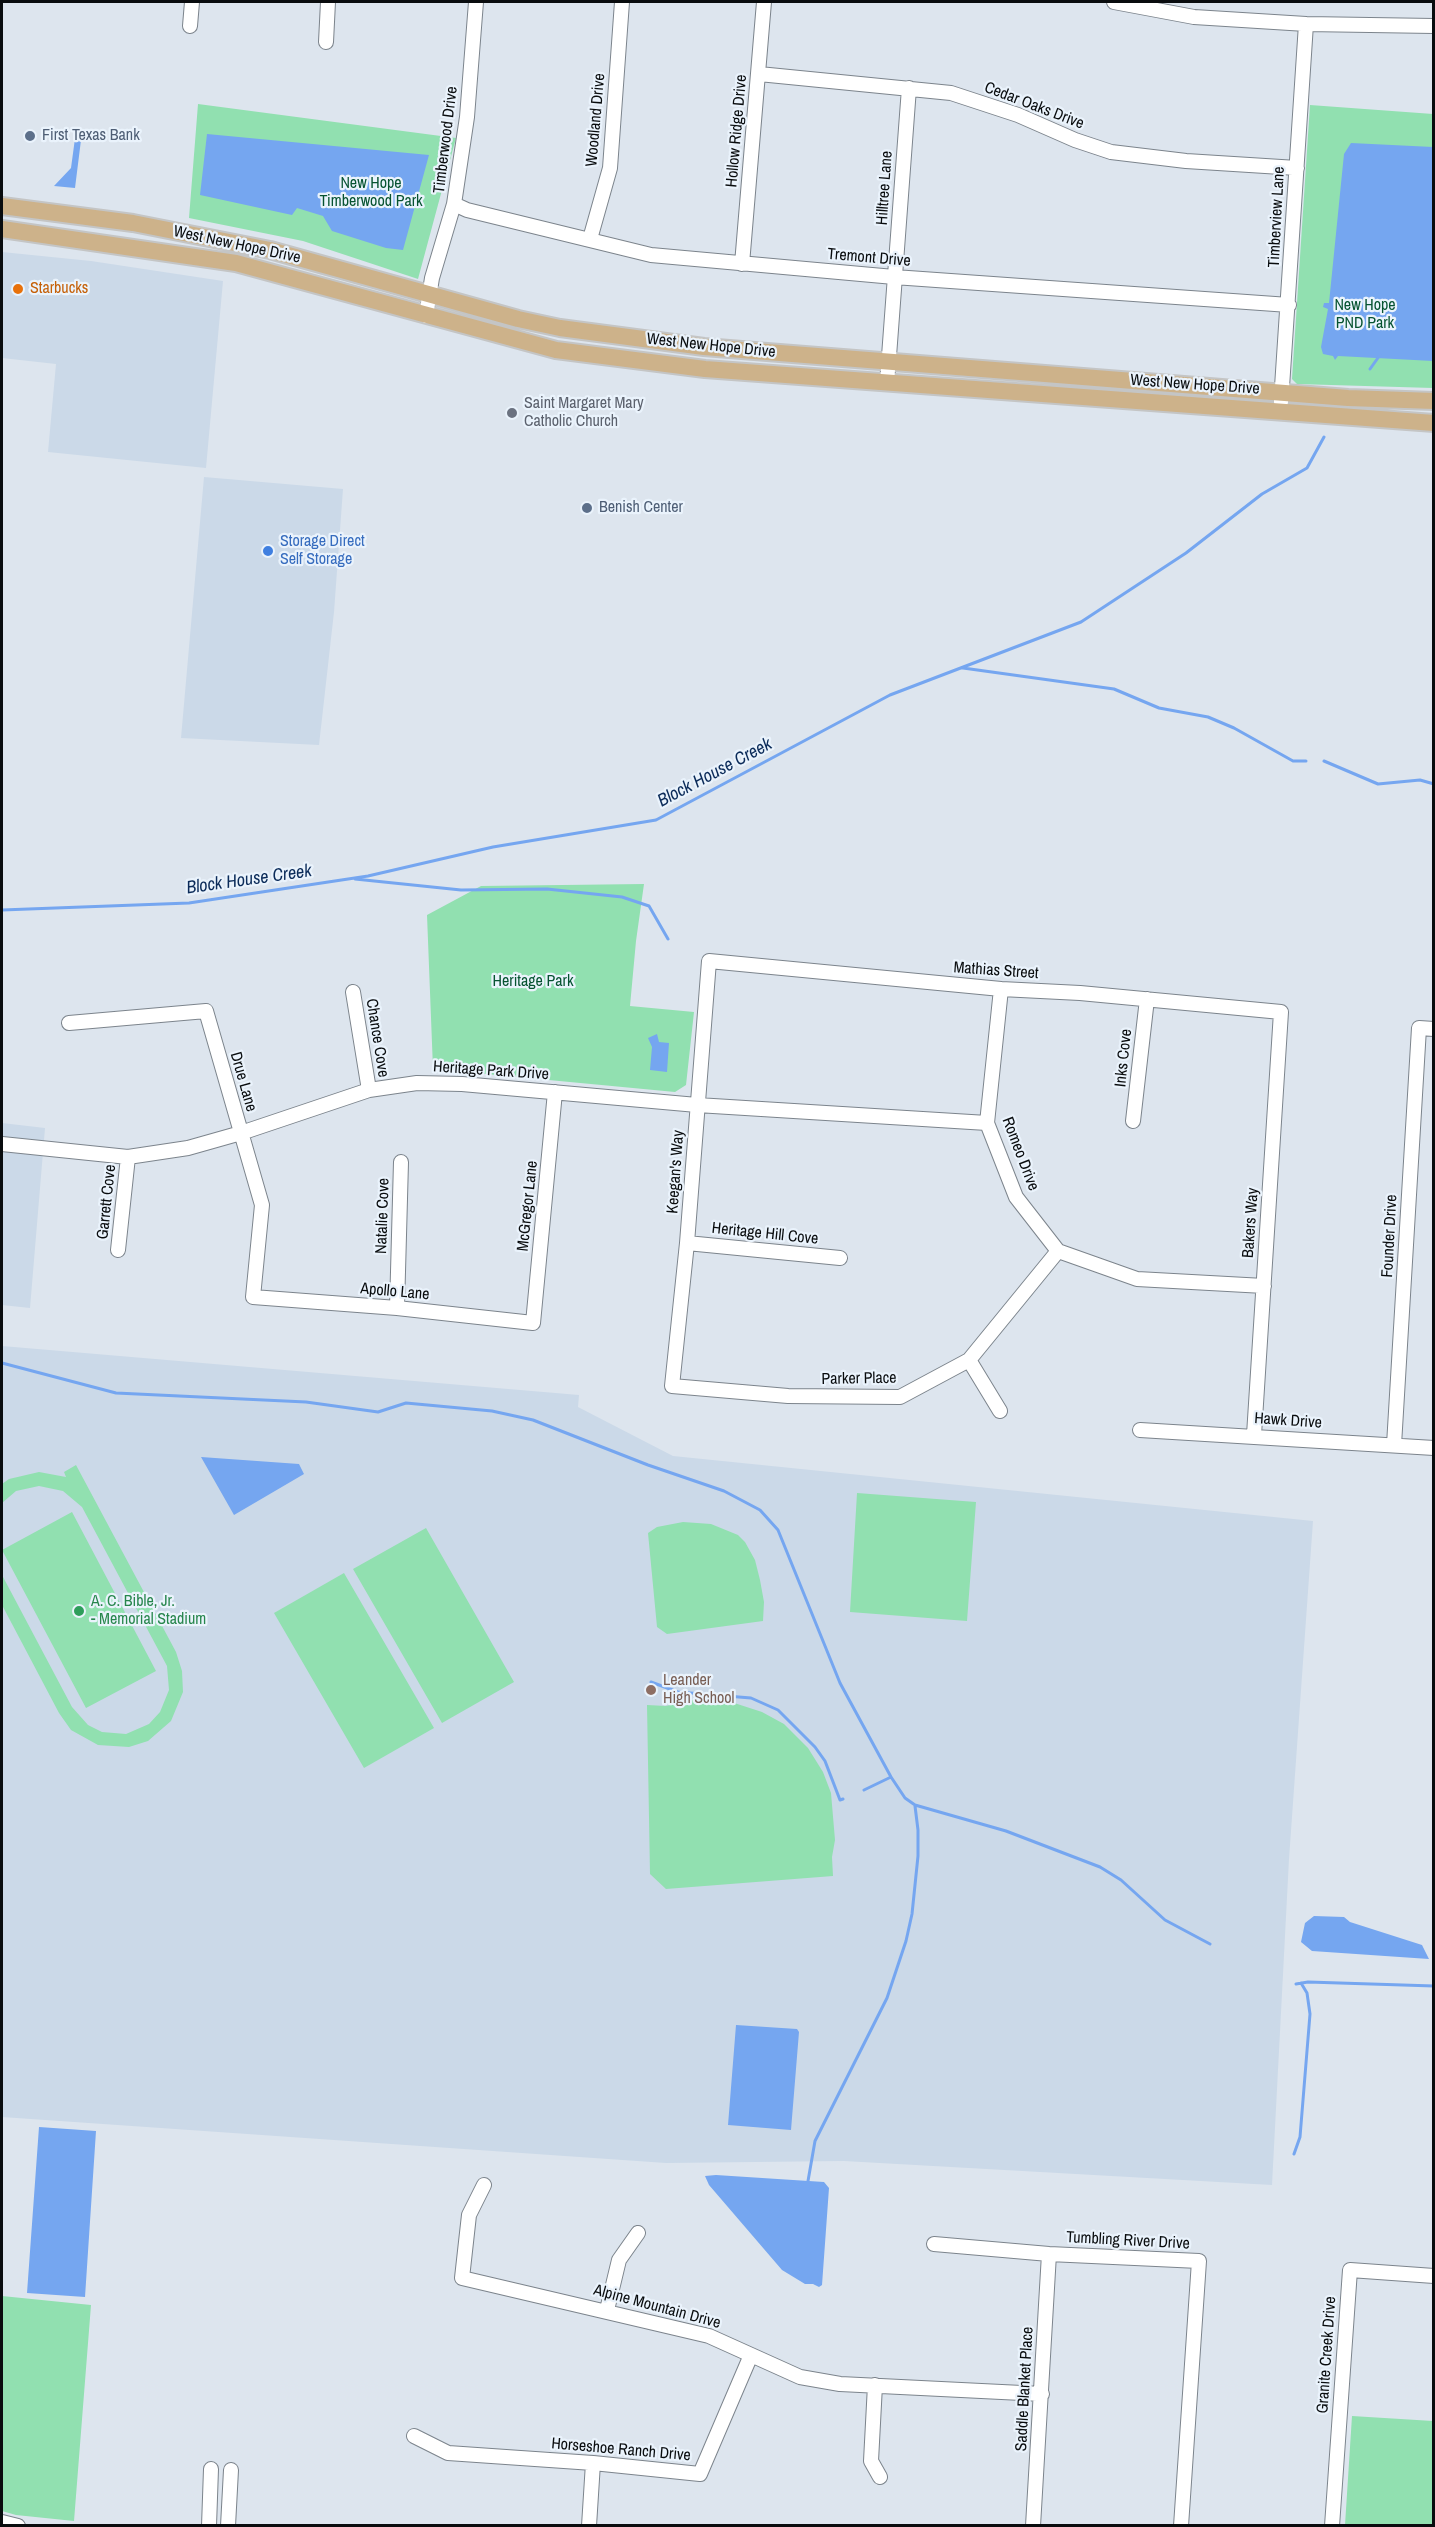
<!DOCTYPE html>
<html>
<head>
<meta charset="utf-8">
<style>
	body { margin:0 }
	#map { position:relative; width:1435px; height:2527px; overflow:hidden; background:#dde5ee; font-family:"Archivo Narrow",sans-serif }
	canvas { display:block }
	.frame { position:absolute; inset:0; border:3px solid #090c0e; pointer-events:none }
</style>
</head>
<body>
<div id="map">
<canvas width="1435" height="2527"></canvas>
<div class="frame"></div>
</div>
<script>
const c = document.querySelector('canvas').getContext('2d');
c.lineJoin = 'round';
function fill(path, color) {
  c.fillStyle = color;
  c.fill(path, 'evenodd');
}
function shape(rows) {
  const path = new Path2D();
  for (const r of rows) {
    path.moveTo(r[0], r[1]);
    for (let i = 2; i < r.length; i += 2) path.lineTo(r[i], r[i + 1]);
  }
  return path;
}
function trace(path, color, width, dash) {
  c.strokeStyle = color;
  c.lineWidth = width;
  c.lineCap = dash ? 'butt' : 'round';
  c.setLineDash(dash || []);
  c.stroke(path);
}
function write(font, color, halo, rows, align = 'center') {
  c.font = font + ' "Archivo Narrow",sans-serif';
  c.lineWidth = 4.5;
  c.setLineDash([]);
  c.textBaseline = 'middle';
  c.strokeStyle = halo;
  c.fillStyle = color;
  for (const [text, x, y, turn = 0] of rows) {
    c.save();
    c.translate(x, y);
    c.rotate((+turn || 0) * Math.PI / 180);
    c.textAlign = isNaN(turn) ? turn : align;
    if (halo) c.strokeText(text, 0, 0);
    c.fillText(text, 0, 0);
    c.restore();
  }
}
fill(shape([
	[2,252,91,261,223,281,206,468,48,452,56,364,2,358],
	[204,477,343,489,334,612,319,745,181,738],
	[2,1123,45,1128,30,1308,2,1305],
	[2,1346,579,1395,578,1407,673,1456,1313,1521,1289,1859,1272,2185,844,2161,666,2163,2,2117]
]), '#cbd9e8');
fill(shape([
	[198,104,456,138,418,279,303,241,189,218],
	[1310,105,1433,114,1433,388,1297,384,1292,379],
	[644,884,636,941,630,1006,694,1012,686,1085,675,1092,433,1069,427,915,481,886],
	[76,1465,176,1652,182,1671,183,1692,171,1721,148,1741,129,1747,98,1745,71,1730,59,1713,2,1605,2,1575,72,1707,88,1725,102,1732,126,1734,149,1724,160,1712,169,1690,167,1666,82,1507,63,1491,39,1486,16,1491,2,1503,2,1484,9,1479,39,1472,66,1477,64,1472],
	[857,1493,976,1502,967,1621,850,1612],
	[72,1512,156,1671,86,1708,2,1550],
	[683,1522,711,1524,738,1535,745,1542,755,1560,760,1580,764,1602,763,1621,667,1634,657,1627,648,1533,657,1527],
	[426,1528,514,1682,442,1723,353,1569],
	[344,1573,434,1728,364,1768,274,1613],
	[696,1699,725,1700,762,1712,784,1724,808,1748,823,1772,831,1793,835,1840,832,1857,833,1876,666,1889,650,1874,647,1705,666,1706],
	[2,2296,91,2305,74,2521,16,2515,2,2511],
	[1352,2416,1433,2421,1433,2525,1345,2525]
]), '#91e0b0');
fill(shape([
	[76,131,82,132,75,188,54,186,71,168],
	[207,134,429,155,403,250,386,248,332,231,323,216,297,208,292,215,200,195],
	[1351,143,1433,147,1433,361,1338,356,1335,360,1333,356,1323,354,1321,347,1328,309,1323,307,1324,303,1329,303,1344,154],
	[657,1034,659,1042,669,1043,667,1072,650,1070,652,1047,648,1038],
	[201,1457,299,1464,304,1474,234,1515],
	[1314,1916,1344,1917,1350,1922,1422,1945,1429,1959,1312,1951,1301,1942,1305,1923],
	[736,2025,797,2029,799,2032,791,2130,728,2125],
	[39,2127,96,2131,85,2297,27,2293],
	[716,2175,824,2182,829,2188,822,2285,819,2287,813,2284,805,2284,782,2270,709,2185,705,2176]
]), '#75a6f0');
trace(shape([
	[1370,369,1380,355],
	[963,668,1114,689,1159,708,1208,717,1234,728,1293,761,1306,761],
	[1324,761,1378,784,1420,780,1434,784],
	[355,879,461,890,547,889,622,897,649,906,668,939],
	[2,910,189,903,368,876,493,847,656,820,890,695,1081,622,1186,553,1262,494,1307,468,1324,437],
	[2,1363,116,1393,306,1402,378,1412,406,1403,492,1411,533,1420,648,1465,724,1491,760,1510,778,1530,840,1683,891,1777,905,1798,915,1805,1006,1831,1100,1867,1121,1880,1165,1920,1210,1944],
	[651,1682,678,1692,751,1698,778,1710,815,1747,825,1761,840,1800,843,1799],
	[864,1790,891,1777],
	[1296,1984,1308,1982,1434,1986],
	[1294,2154,1300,2137,1310,2014,1307,1993,1301,1983],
	[808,2181,815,2141,887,1998,906,1941,912,1914,918,1856,918,1830,915,1806]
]), '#75a6f0', 3);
const minor = shape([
	[1114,2,1194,17,1306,24,1434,26],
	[190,26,192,2],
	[326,42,328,2],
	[759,74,951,93,1018,115,1075,140,1111,152,1186,161,1297,168],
	[454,204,467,210,651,255,894,277,1289,305],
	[590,239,610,168,622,2],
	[742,264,764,2],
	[426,316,432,278,454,204,467,117,476,2],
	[887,383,909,88],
	[1281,402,1306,24],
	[1001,989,987,1123,1016,1197,1058,1251,1137,1279,1264,1286],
	[353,992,369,1090],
	[69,1023,206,1011,262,1205,253,1297,397,1308,533,1323,555,1092],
	[1133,1121,1147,999],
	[2,1144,128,1157,188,1148,241,1133,369,1090,417,1083,462,1084,697,1105,987,1123],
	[687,1243,840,1258],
	[118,1250,128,1157],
	[1058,1251,969,1360,900,1397,788,1396,672,1386,687,1243,709,961,1001,989,1080,993,1281,1012,1254,1435],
	[397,1308,401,1162],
	[969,1360,1000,1411],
	[1140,1430,1434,1448],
	[1394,1445,1419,1028,1434,1029],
	[484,2185,469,2215,462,2278,709,2336,800,2377,840,2384,1042,2394],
	[934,2244,1049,2254,1199,2261,1181,2526],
	[607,2310,619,2260,638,2233],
	[875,2385,871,2461,880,2477],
	[414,2436,448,2453,593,2463,700,2474,751,2355],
	[2,2522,18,2526],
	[209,2526,211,2469],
	[228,2526,231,2470],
	[589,2526,593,2463],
	[1033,2526,1049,2254],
	[1332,2526,1350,2270,1434,2276]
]);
const major = shape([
	[2,206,133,223,270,250,518,319,560,328,704,347,1348,398,1434,401],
	[2,229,236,263,556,350,705,369,1434,423]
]);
trace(minor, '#7c848c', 16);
trace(major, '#c4c5c5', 20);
trace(minor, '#fff', 14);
trace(major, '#cdb28a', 16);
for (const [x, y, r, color] of [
	[30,136,6,"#5c6f8a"],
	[18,289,6,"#e8710a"],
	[512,413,6,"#6b7280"],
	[587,508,6,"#5c6f8a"],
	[268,551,6,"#3f7fe0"],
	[79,1611,6,"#2e9e5b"],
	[651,1690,6,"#8d6e63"]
]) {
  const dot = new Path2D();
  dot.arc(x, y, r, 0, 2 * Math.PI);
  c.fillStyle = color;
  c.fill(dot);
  trace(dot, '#eaf3fc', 2);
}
write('16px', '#090c0e', '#eaf3fc', [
	["Cedar Oaks Drive",1034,106,21],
	["Woodland Drive",596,120,-85],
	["Hollow Ridge Drive",737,131,-85],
	["Timberwood Drive",446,140,-83],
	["Hilltree Lane",885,188,-86],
	["Timberview Lane",1277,217,-87],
	["West New Hope Drive",237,245,12],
	["Tremont Drive",869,258,5],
	["West New Hope Drive",711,346,6],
	["West New Hope Drive",1195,385,4],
	["Mathias Street",996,971,4],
	["Chance Cove",377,1038,81],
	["Inks Cove",1124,1058,-84],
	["Heritage Park Drive",491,1071,4],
	["Drue Lane",243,1082,74],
	["Romeo Drive",1020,1154,69],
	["Keegan's Way",676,1172,-86],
	["Garrett Cove",107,1202,-84],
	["McGregor Lane",528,1206,-84],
	["Natalie Cove",383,1216,-88],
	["Bakers Way",1251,1223,-86],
	["Heritage Hill Cove",765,1234,6],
	["Founder Drive",1390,1236,-87],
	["Apollo Lane",395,1292,5],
	["Parker Place",859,1379,-1],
	["Hawk Drive",1288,1421,4],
	["Tumbling River Drive",1128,2241,3],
	["Alpine Mountain Drive",657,2307,15],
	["Granite Creek Drive",1327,2355,-86],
	["Saddle Blanket Place",1025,2389,-87],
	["Horseshoe Ranch Drive",621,2450,5]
]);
write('16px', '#4e5e75', '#eaf3fc', [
	["First Texas Bank",42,136],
	["Benish Center",599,508]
], 'left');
write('16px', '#065331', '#eaf3fc', [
	["New Hope",371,184],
	["Timberwood Park",371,202],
	["New Hope",1365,306],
	["PND Park",1365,324],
	["Heritage Park",533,982]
]);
write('16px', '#c56008', '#eaf3fc', [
	["Starbucks",30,289]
], 'left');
write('16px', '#5b616d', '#eaf3fc', [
	["Saint Margaret Mary",524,404],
	["Catholic Church",524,422]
], 'left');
write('16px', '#366cbe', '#eaf3fc', [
	["Storage Direct",280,542],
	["Self Storage",280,560]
], 'left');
write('16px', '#27864d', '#eaf3fc', [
	["A. C. Bible, Jr.",91,1602],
	["- Memorial Stadium",91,1620]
], 'left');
write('16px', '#785e54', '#eaf3fc', [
	["Leander",663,1681],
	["High School",663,1699]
], 'left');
write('italic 18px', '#0b2b59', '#eaf3fc', [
	["Block House Creek",715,773,-28],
	["Block House Creek",249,880,-8]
]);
</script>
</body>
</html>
